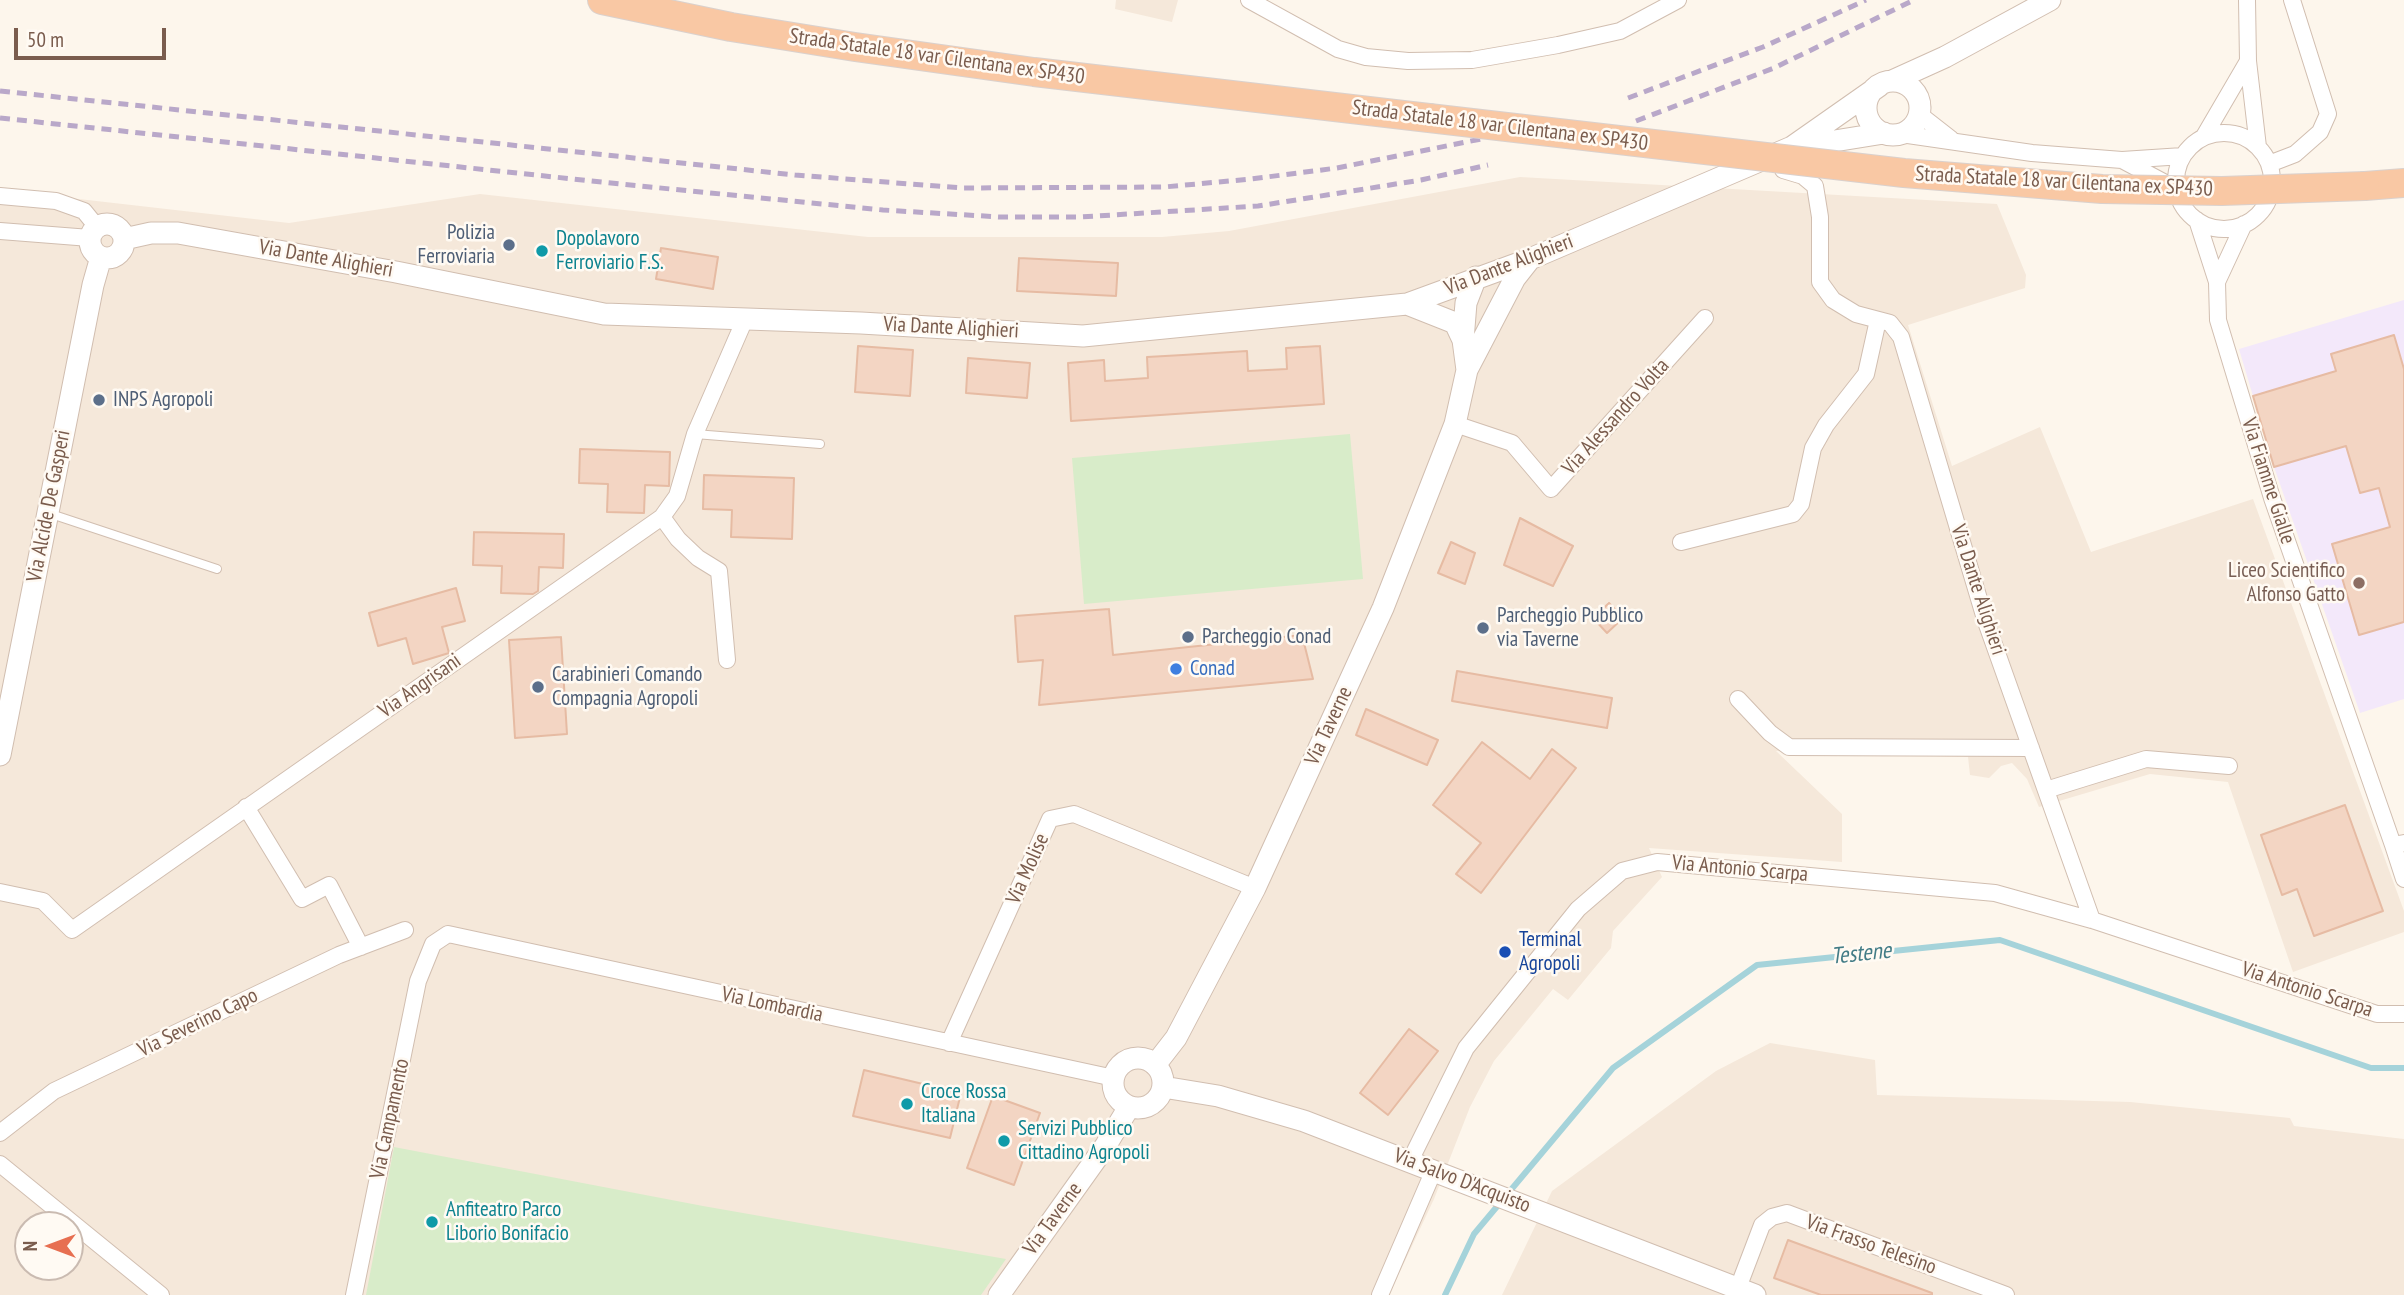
<!DOCTYPE html>
<html>
<head>
<meta charset="utf-8">
<style>
	body { margin:0 }
	#map { position:relative; width:2404px; height:1295px; overflow:hidden; background:#fdf6ec; font-family:"PT Sans Narrow",sans-serif }
	canvas { display:block }
	.north { position:absolute; left:14px; top:1211px; width:70px; height:70px; box-sizing:border-box; background:#fffaf3; border:2px solid #cabbb1; border-radius:50%; rotate:270deg; font-size:19px; font-weight:700; line-height:28px; text-align:center; color:#7a5c4d }
	.north::after { content:''; display:block; margin:auto; width:24px; height:32px; background:#e76f51; clip-path:polygon(50% 0,100% 100%,50% 72%,0 100%) }
	.scale { position:absolute; left:14px; top:28px; width:152px; height:32px; box-sizing:border-box; border:4px solid #7a5c4d; border-top:0; padding-left:9px; font-size:21px; line-height:24px; white-space:nowrap; color:#7a5c4d; -webkit-text-stroke:5px #fffaf3; paint-order:stroke }
</style>
</head>
<body>
<div id="map">
<canvas width="2404" height="1295"></canvas>
<div class="north">N</div>
<div class="scale">50 m</div>
</div>
<script>
const c = document.querySelector('canvas').getContext('2d');
c.lineJoin = 'round';
function fill(path, color) {
  c.fillStyle = color;
  c.fill(path, 'evenodd');
}
function shape(rows) {
  const path = new Path2D();
  for (const r of rows) {
    if (r.length === 3) {
      path.moveTo(r[0] + r[2], r[1]);
      path.arc(r[0], r[1], r[2], 0, 2 * Math.PI);
      continue;
    }
    path.moveTo(r[0], r[1]);
    for (let i = 2; i < r.length; i += 2) path.lineTo(r[i], r[i + 1]);
  }
  return path;
}
function trace(path, color, width, dash) {
  c.strokeStyle = color;
  c.lineWidth = width;
  c.lineCap = dash ? 'butt' : 'round';
  c.setLineDash(dash || []);
  c.stroke(path);
}
function write(font, color, halo, rows, align = 'center') {
  c.font = font + ' "PT Sans Narrow",sans-serif';
  c.lineWidth = 5;
  c.setLineDash([]);
  c.textBaseline = 'middle';
  c.strokeStyle = halo;
  c.fillStyle = color;
  for (const [text, x, y, turn = 0] of rows) {
    c.save();
    c.translate(x, y);
    c.rotate((+turn || 0) * Math.PI / 180);
    c.textAlign = isNaN(turn) ? turn : align;
    if (halo) c.strokeText(text, 0, 0);
    c.fillText(text, 0, 0);
    c.restore();
  }
}
fill(shape([
	[1116,0,1178,0,1172,22,1115,9],
	[1520,177,1997,204,2026,275,2025,288,1908,325,1952,466,2040,427,2091,552,2253,499,2404,911,2404,932,2293,972,2228,782,2150,774,2039,807,2027,779,2012,763,2001,766,1989,778,1970,775,1968,757,1776,751,1842,814,1842,862,1649,848,1662,877,1613,931,1611,948,1568,1000,1553,989,1494,1061,1470,1107,1434,1199,1389,1295,0,1295,0,190,289,223,480,194,868,237,1162,237,1229,231],
	[28,1225,70,1225,70,1267,28,1267],
	[1770,1043,1875,1060,1877,1095,2130,1102,2290,1118,2294,1126,2404,1139,2404,1295,1502,1295,1552,1191,1716,1071]
]), '#f5e8da');
fill(shape([
	[2404,300,2404,699,2360,713,2274,467,2239,349]
]), '#f3e8fa');
fill(shape([
	[1350,434,1363,579,1084,604,1072,458],
	[394,1147,703,1206,1006,1259,981,1295,366,1295]
]), '#d8ecc9');
trace(shape([
	[1445,1295,1474,1234,1613,1068,1757,965,2000,940,2371,1068,2404,1068]
]), '#a5d3da', 6);
const building = shape([
	[661,248,718,257,713,289,656,279,661,248],
	[1019,258,1118,263,1116,296,1017,291,1019,258],
	[2394,335,2404,369,2404,622,2359,635,2332,544,2390,527,2379,488,2360,493,2346,446,2274,467,2253,396,2336,371,2331,354,2394,335],
	[858,346,913,350,910,396,855,392,858,346],
	[1320,346,1324,404,1071,421,1068,363,1104,360,1105,381,1148,378,1147,357,1183,355,1247,351,1248,371,1287,369,1286,348,1320,346],
	[968,358,1030,363,1027,398,966,393,968,358],
	[580,449,670,452,669,486,645,485,644,513,607,512,608,484,579,483,580,449],
	[704,475,794,478,792,539,731,537,732,510,703,509,704,475],
	[1520,518,1573,546,1553,586,1504,565,1520,518],
	[474,532,564,534,563,568,539,567,538,591,533,594,501,593,502,566,473,565,474,532],
	[1451,542,1475,553,1465,584,1438,573,1451,542],
	[456,588,465,621,442,627,449,653,413,664,406,638,378,646,369,613,456,588],
	[1609,603,1623,618,1607,633,1593,618,1609,603],
	[1109,609,1113,655,1302,635,1313,679,1039,705,1043,660,1018,662,1015,616,1109,609],
	[561,637,567,734,515,738,509,640,561,637],
	[1457,671,1612,698,1607,728,1452,701,1457,671],
	[1366,709,1438,740,1427,765,1356,735,1366,709],
	[1482,742,1530,779,1552,749,1576,768,1481,893,1456,874,1481,843,1433,805,1482,742],
	[2345,805,2383,911,2314,936,2297,889,2282,895,2261,835,2345,805],
	[1409,1029,1438,1051,1388,1115,1360,1093,1409,1029],
	[864,1070,961,1093,950,1138,853,1116,864,1070],
	[993,1096,1040,1113,1014,1185,967,1168,993,1096],
	[1788,1240,1932,1293,1932,1295,1821,1295,1774,1278,1788,1240]
]);
fill(building, '#f3d5c3');
trace(building, '#e6bba3', 2);
const service = shape([
	[695,434,820,444],
	[51,514,217,569]
]);
const minor = shape([
	[1249,0,1338,49,1366,57,1408,61,1472,60,1558,45,1620,31,1678,0],
	[2247,0,2248,61,2258,147],
	[1919,114,1951,139],
	[2224,181,48],
	[1901,134,2032,153,2122,160,2183,156],
	[2203,138,2248,61],
	[2122,160,2169,185],
	[2269,164,2295,154,2320,132,2328,114,2292,0],
	[1783,170,1803,176,1815,186,1820,217,1820,282,1833,300,1856,314,1890,323,1901,337,1985,619,2092,920],
	[0,196,56,201,84,211,97,227],
	[2197,220,2217,282,2218,320,2272,498,2393,845,2404,843],
	[0,231,90,238],
	[2217,282,2244,224],
	[1455,424,1512,443,1551,489,1705,318],
	[662,517,678,539,698,558,719,571,727,660],
	[1681,542,1793,514,1801,504,1813,448,1826,425,1866,374,1878,320],
	[1738,699,1770,733,1789,747,2031,748],
	[2046,790,2146,759,2229,766],
	[246,807,302,899,329,885,361,947],
	[2393,845,2404,879],
	[0,892,43,901,72,930,662,517,677,496,695,434,745,319],
	[949,1043,1050,819,1074,814,1255,888],
	[0,1133,54,1091,339,955,405,930],
	[1410,1161,1466,1048,1578,909,1622,871,1657,862,1995,893,2092,920,2377,1014,2404,1014],
	[0,1164,161,1295],
	[1738,1288,1762,1225,1772,1217,1787,1213,2006,1295],
	[354,1295,418,981,433,944,448,934,1114,1078],
	[1380,1295,1434,1170]
]);
const tertiary = shape([
	[1892,81,1945,57,2050,0],
	[1893,108,27],
	[1797,147,1884,133],
	[107,241,17],
	[124,239,151,233,178,233,396,272,604,314,861,323,1083,336,1407,304,1530,259,1792,147,1879,86],
	[1407,304,1455,323,1463,340],
	[1467,370,1463,340,1466,303,1476,277],
	[0,755,93,285,101,257],
	[1138,1083,25],
	[1155,1065,1176,1038,1255,888,1383,608,1455,424,1467,370,1515,278,1530,259],
	[1163,1087,1218,1096,1304,1121,1755,1295],
	[999,1295,1106,1145,1129,1107]
]);
const trunk = shape([
	[602,0,731,27,855,47,1034,72,1429,118],
	[2365,186,2404,183]
]);
trace(service, '#d1beb0', 10);
trace(minor, '#d1beb0', 18);
trace(tertiary, '#d1beb0', 23);
trace(trunk, '#dad1cd', 30);
trace(service, '#fff', 8);
trace(minor, '#fff', 16);
trace(tertiary, '#fff', 21);
trace(trunk, '#f9c8a4', 28);
trace(shape([
	[0,91,795,175,962,188,1164,187,1251,179,1337,168,1481,139],
	[1628,98,1763,47,1866,0],
	[0,118,620,184,883,210,1000,217,1080,217,1258,206,1421,180,1488,165],
	[1636,121,1774,68,1914,0]
]), '#b9a8c9', 5, [10, 7]);
const trunkBridge = shape([
	[1429,118,1904,173,2102,189,2222,191,2365,186]
]);
trace(trunkBridge, '#dad1cd', 30, []);
trace(trunkBridge, '#f9c8a4', 28);
for (const [x, y, r, color] of [
	[509,245,7,"#5c6f8a"],
	[542,251,7,"#0f9aa8"],
	[99,400,7,"#5c6f8a"],
	[2359,583,7,"#8d6e63"],
	[1483,628,7,"#5c6f8a"],
	[1188,637,7,"#5c6f8a"],
	[1176,669,7,"#3f7fe0"],
	[538,687,7,"#5c6f8a"],
	[1505,952,7,"#1a4fb4"],
	[907,1104,7,"#0f9aa8"],
	[1004,1141,7,"#0f9aa8"],
	[432,1222,7,"#0f9aa8"]
]) {
  const dot = new Path2D();
  dot.arc(x, y, r, 0, 2 * Math.PI);
  c.fillStyle = color;
  c.fill(dot);
  trace(dot, '#fffaf3', 2.5);
}
write('21px', '#7a5c4d', '#fffaf3', [
	["Strada Statale 18 var Cilentana ex SP430",937,57,8],
	["Strada Statale 18 var Cilentana ex SP430",1500,126,7],
	["Strada Statale 18 var Cilentana ex SP430",2064,182,3],
	["Via Dante Alighieri",326,259,10],
	["Via Dante Alighieri",1509,265,-21],
	["Via Dante Alighieri",951,328,3],
	["Via Alessandro Volta",1616,417,-48],
	["Via Fiamme Gialle",2268,481,72],
	["Via Alcide De Gasperi",49,506,-79],
	["Via Dante Alighieri",1978,590,72],
	["Via Angrisani",420,686,-35],
	["Via Taverne",1329,726,-65],
	["Via Molise",1028,869,-66],
	["Via Antonio Scarpa",1740,869,5],
	["Via Antonio Scarpa",2307,990,18],
	["Via Lombardia",772,1005,12],
	["Via Severino Capo",198,1023,-26],
	["Via Campamento",390,1119,-78],
	["Via Salvo D'Acquisto",1462,1181,21],
	["Via Taverne",1053,1219,-54],
	["Via Frasso Telesino",1871,1245,20]
]);
write('21px', '#4e5e75', '#fffaf3', [
	["Polizia",495,233,"right"],
	["Ferroviaria",495,257,"right"],
	["INPS Agropoli",113,400],
	["Parcheggio Pubblico",1497,616],
	["via Taverne",1497,640],
	["Parcheggio Conad",1202,637],
	["Carabinieri Comando",552,675],
	["Compagnia Agropoli",552,699]
], 'left');
write('21px', '#0d838f', '#fffaf3', [
	["Dopolavoro",556,239],
	["Ferroviario F.S.",556,263],
	["Croce Rossa",921,1092],
	["Italiana",921,1116],
	["Servizi Pubblico",1018,1129],
	["Cittadino Agropoli",1018,1153],
	["Anfiteatro Parco",446,1210],
	["Liborio Bonifacio",446,1234]
], 'left');
write('21px', '#785e54', '#fffaf3', [
	["Liceo Scientifico",2345,571],
	["Alfonso Gatto",2345,595]
], 'right');
write('21px', '#366cbe', '#fffaf3', [
	["Conad",1190,669]
], 'left');
write('21px', '#164399', '#fffaf3', [
	["Terminal",1519,940],
	["Agropoli",1519,964]
], 'left');
write('italic 23px', '#437c86', '#fffaf3', [
	["Testene",1861,954,-6]
]);
</script>
</body>
</html>
